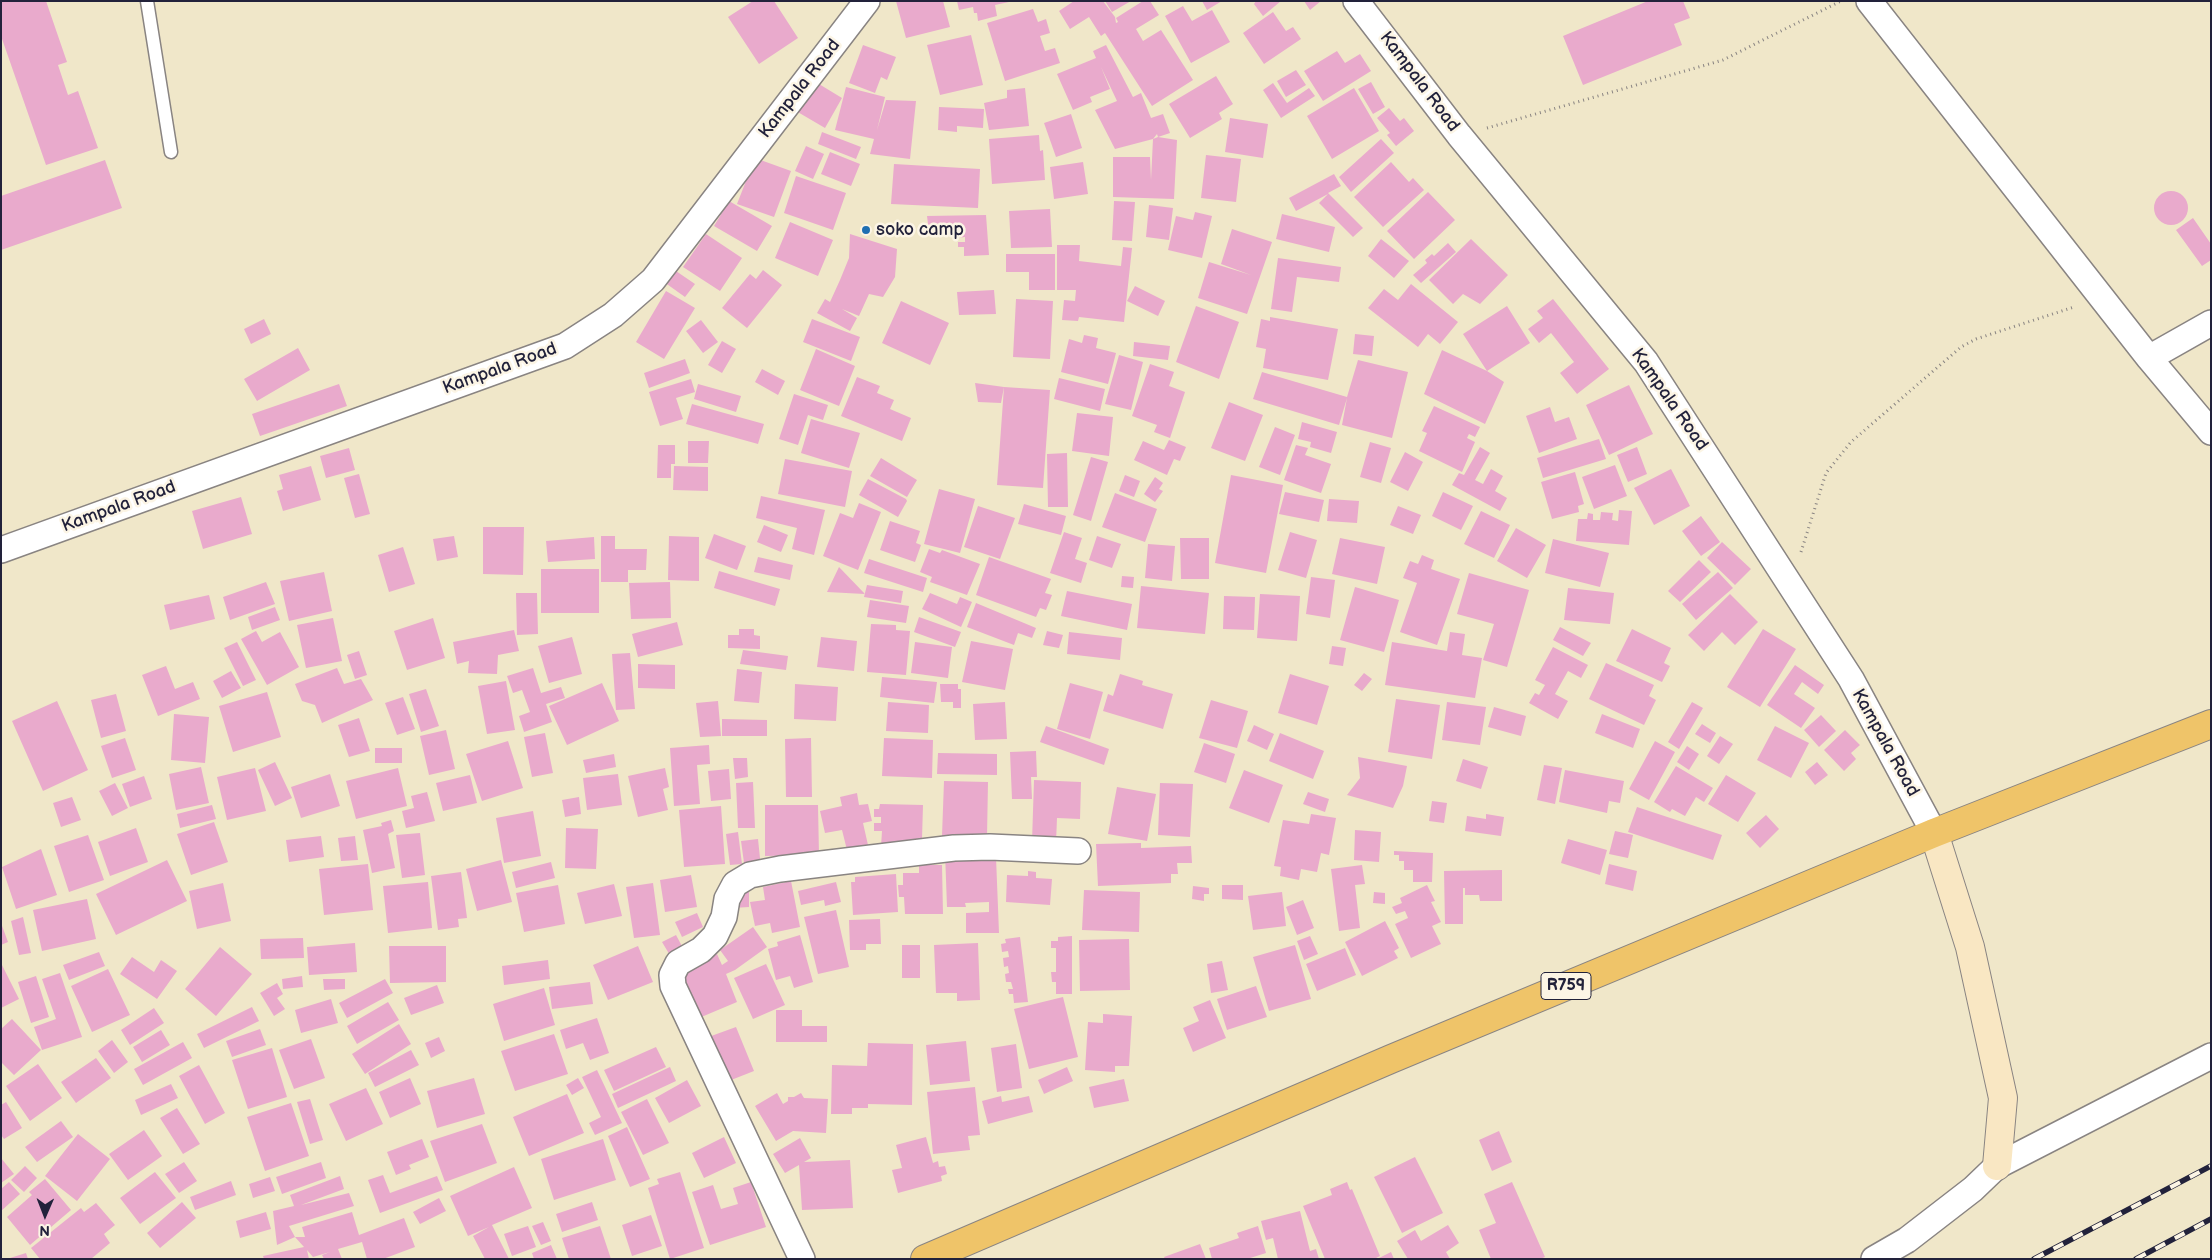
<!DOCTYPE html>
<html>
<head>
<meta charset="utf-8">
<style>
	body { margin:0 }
	#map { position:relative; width:2212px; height:1260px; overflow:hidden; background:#f0e7c9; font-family:"Balsamiq Sans",sans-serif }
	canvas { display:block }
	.frame { position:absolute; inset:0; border:2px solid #22223b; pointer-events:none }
	.north { position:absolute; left:20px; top:1190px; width:50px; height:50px; -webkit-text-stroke:4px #fcf5e5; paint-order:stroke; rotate:181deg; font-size:14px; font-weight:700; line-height:20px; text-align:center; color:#22223b }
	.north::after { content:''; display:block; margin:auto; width:18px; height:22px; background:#22223b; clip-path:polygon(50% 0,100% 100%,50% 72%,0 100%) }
</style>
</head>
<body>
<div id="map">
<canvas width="2212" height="1260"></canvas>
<div class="frame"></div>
<div class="north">N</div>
</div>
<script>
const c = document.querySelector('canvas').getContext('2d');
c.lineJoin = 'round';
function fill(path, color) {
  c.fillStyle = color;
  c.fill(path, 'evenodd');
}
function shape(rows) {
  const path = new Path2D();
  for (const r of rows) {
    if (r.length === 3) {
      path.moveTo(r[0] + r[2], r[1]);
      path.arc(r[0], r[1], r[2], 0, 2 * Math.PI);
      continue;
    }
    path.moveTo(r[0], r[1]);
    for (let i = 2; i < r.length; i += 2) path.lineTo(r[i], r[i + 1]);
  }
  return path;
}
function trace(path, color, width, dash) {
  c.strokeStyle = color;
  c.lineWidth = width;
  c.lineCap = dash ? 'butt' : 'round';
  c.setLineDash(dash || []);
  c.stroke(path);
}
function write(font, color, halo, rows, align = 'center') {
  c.font = font + ' "Balsamiq Sans",sans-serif';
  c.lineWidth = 5;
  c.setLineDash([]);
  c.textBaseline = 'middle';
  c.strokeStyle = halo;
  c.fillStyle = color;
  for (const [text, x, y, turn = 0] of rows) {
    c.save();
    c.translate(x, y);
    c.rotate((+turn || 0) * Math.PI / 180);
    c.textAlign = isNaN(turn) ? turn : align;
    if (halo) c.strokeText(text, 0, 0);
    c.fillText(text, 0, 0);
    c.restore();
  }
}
fill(shape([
	[1,1,46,1,67,62,58,65,68,95,78,91,98,148,46,165,1,36],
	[753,1,774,1,798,38,759,64,728,17],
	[896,1,943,1,950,27,906,38],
	[957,1,1009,1,1009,2,995,5,997,16,978,21,977,13,974,13,973,7,959,10],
	[1074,1,1103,1,1115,17,1116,23,1118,22,1116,18,1143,1,1150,1,1159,15,1136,29,1143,41,1161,30,1193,80,1152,106,1105,33,1101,36,1089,17,1070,29,1059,11],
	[1105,1,1131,1,1112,12],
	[1202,1,1222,1,1207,10],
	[1256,1,1281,1,1263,16,1254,4],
	[1304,1,1321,1,1310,10],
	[1648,1,1683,1,1690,18,1674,24,1682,45,1583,85,1563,36],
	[1183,6,1192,21,1212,10,1230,42,1191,63,1165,16],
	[1033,9,1038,22,1046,19,1050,33,1040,36,1045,51,1055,48,1060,63,1005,81,987,23],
	[1273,12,1286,31,1293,27,1301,39,1264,64,1243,33],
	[971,35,983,85,940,95,927,45],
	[863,45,896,57,887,80,881,77,875,93,849,83],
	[1106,45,1133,97,1141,93,1151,118,1163,114,1170,133,1158,137,1157,134,1153,139,1115,149,1095,110,1117,101,1101,67,1110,89,1090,97,1092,102,1073,110,1057,74,1096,58,1093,51],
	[1337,51,1345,63,1360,54,1371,71,1323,101,1304,71],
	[1296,70,1306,85,1286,97,1277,81],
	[1216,76,1233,104,1219,113,1222,119,1190,138,1169,104],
	[814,81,842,98,825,128,796,111],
	[1371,82,1385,107,1373,114,1358,89],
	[1273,83,1287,103,1309,88,1315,96,1281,118,1263,90],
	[846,87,885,97,877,130,886,100,916,101,910,159,870,154,874,139,835,130],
	[1025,88,1029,126,989,130,984,103,1007,98,1007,90],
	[1354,88,1379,131,1332,159,1307,116],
	[939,107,984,109,983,128,957,126,957,132,938,130],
	[1389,108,1400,121,1404,118,1414,131,1396,146,1387,135,1390,133,1377,118],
	[1071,114,1082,148,1056,157,1044,123],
	[1230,118,1268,124,1263,158,1225,152],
	[822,132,861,147,856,159,818,144],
	[1039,135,1040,151,1043,150,1045,180,992,184,989,139],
	[1158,137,1177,140,1174,199,1113,197,1113,157,1150,157,1151,180,1153,139],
	[1381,139,1394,153,1351,192,1339,177],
	[806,146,824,154,813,179,795,171],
	[830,152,860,164,851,186,821,174],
	[1206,155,1241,159,1236,202,1201,198],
	[755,158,791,171,774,217,737,204],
	[105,160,122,208,1,250,1,196],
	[1083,162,1088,194,1054,199,1050,167],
	[1391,162,1409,182,1413,178,1424,190,1383,227,1354,197],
	[894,164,980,169,978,208,891,204],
	[1334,174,1341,186,1328,193,1363,228,1353,237,1319,203,1328,194,1296,211,1289,198],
	[796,176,846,193,833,230,784,213],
	[2171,208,17],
	[1428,192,1455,220,1414,259,1387,231],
	[729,201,772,226,757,251,714,226],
	[1114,201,1135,202,1132,241,1112,240],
	[1149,205,1173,208,1169,240,1146,237],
	[1050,209,1052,247,1011,248,1009,211],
	[1195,212,1212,216,1202,258,1168,250,1176,216,1193,220],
	[1282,214,1335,227,1329,252,1276,239],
	[986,215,989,255,964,256,964,247,958,247,958,242,965,242,965,237,956,238,956,233,922,234,922,225,928,224,927,216],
	[2193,218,2211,244,2211,260,2202,266,2176,230],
	[790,222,833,240,818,276,775,258],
	[1232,229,1272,242,1247,314,1198,298,1209,262,1251,275,1221,264],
	[706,234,742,258,720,291,683,267],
	[850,234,897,249,895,277,883,297,869,294,859,316,842,309,857,318,850,331,817,313,825,299,830,302,840,280,849,258],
	[1381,239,1409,261,1394,278,1368,256],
	[1471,239,1508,275,1480,304,1463,294,1453,304,1429,280],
	[1448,243,1456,252,1421,283,1413,275,1427,263,1425,260,1432,254,1434,256],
	[1057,245,1080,245,1079,261,1121,266,1123,247,1132,248,1124,322,1079,317,1078,321,1062,320,1064,300,1075,301,1076,290,1057,290],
	[1006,254,1055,254,1055,290,1029,290,1029,272,1006,272],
	[1278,258,1341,267,1339,282,1297,277,1292,312,1271,309],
	[673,269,695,284,685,297,664,282],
	[763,270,782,285,747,328,722,308,750,274,756,279],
	[1411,284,1458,322,1440,344,1428,334,1418,347,1368,308,1384,289,1398,300],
	[1135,286,1165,301,1158,316,1127,301],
	[994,290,996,314,959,315,957,292],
	[666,291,695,308,664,359,636,342],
	[1016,299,1053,301,1050,359,1013,357],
	[1553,299,1609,369,1577,394,1560,373,1574,362,1551,333,1539,343,1528,329,1543,318,1537,311],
	[901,301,949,323,930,365,882,343],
	[1196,306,1239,322,1219,379,1176,362],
	[1507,306,1530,343,1487,371,1463,334],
	[1270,317,1338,329,1328,380,1263,368,1266,349,1256,347,1261,319,1270,321],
	[264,319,271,334,251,344,244,329],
	[812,319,860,337,851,361,803,342],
	[701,320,718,342,703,353,686,331],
	[1355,334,1374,336,1372,356,1353,354],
	[1084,335,1098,338,1096,348,1116,353,1108,384,1061,372,1069,339,1082,343],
	[722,341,736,349,722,373,708,365],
	[1134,342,1170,346,1168,360,1133,356],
	[298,348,310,370,257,401,244,379],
	[816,349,855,366,839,406,800,390],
	[1442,350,1487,371,1504,382,1485,424,1424,394],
	[1119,355,1143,362,1131,410,1105,404],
	[685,359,690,373,649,388,644,373],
	[1358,360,1408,372,1392,438,1342,425,1347,398,1339,425,1253,399,1262,372,1347,397],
	[1150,364,1174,372,1169,386,1185,392,1170,438,1154,432,1157,425,1132,416],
	[762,369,785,381,778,395,755,382],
	[857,377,880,386,877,393,894,400,890,409,911,418,902,441,841,416],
	[1059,378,1105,389,1100,411,1054,399],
	[691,379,695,392,676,398,683,419,660,426,649,392],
	[975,383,1004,387,1001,403,978,402],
	[339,384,347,406,260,436,252,414],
	[698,384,741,396,736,412,694,399],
	[1629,385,1653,434,1609,455,1586,405],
	[1004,387,1050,390,1043,488,997,485],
	[794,394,828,405,823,420,808,415,798,445,779,439],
	[1229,402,1263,415,1245,461,1211,448],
	[692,404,764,424,758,444,686,424],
	[1434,406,1480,427,1475,437,1469,434,1467,438,1475,442,1462,472,1419,451,1427,433,1422,431],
	[1550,407,1555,422,1569,417,1577,439,1539,453,1526,416],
	[1077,413,1113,417,1109,456,1072,451],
	[811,419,860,433,849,468,801,453],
	[1302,422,1337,432,1331,453,1310,447,1311,442,1298,439],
	[1275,427,1295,435,1280,475,1259,467],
	[1599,439,1606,459,1543,478,1537,458],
	[1169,440,1186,447,1180,461,1174,459,1167,475,1134,460,1143,441,1164,450],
	[688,441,709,441,708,463,688,463],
	[1370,442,1391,448,1381,483,1360,477],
	[658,445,675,445,675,464,671,464,671,478,657,478],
	[1296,445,1308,448,1305,455,1331,464,1321,493,1284,480],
	[1480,447,1490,453,1475,480,1483,484,1491,469,1503,476,1495,491,1507,498,1500,511,1452,485,1459,473,1464,475],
	[1637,447,1647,474,1628,482,1617,455],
	[349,448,355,470,326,478,320,456],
	[1405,452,1423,462,1408,491,1390,482],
	[1067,453,1068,507,1048,507,1047,454],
	[1091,457,1108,462,1091,521,1073,515],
	[881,458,917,480,907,497,870,476],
	[785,459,852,471,845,507,778,494],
	[1615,465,1627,496,1594,509,1582,477],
	[311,466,321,500,283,511,277,491,283,489,279,475],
	[674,466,708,467,708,491,673,490],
	[1671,469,1690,506,1654,525,1634,488],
	[1575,472,1584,504,1578,506,1579,512,1552,519,1541,482],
	[359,474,370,514,355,518,344,478],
	[1125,475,1140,481,1134,497,1119,491],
	[1231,475,1283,485,1266,573,1215,563],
	[1155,477,1163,483,1159,489,1163,491,1155,502,1144,494],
	[868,479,906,499,907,501,898,517,859,495],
	[939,489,975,499,960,553,924,544],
	[1285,492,1324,500,1319,522,1279,514],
	[1443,492,1473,506,1461,530,1432,516],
	[1115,493,1157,509,1145,542,1102,527],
	[761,496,825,510,814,555,792,549,797,528,756,518],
	[241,497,252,534,203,549,192,511],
	[1329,499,1359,501,1357,523,1327,521],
	[859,503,881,512,858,570,823,556,840,513,853,518],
	[1024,504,1066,516,1061,535,1018,524],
	[978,506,1015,518,1000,559,964,547],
	[1398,506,1421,515,1413,534,1390,525],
	[1619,510,1632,511,1629,545,1576,541,1578,519,1587,519,1588,513,1593,514,1593,520,1600,520,1601,512,1613,513,1612,520,1618,521],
	[1481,511,1510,525,1494,558,1464,544],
	[1701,516,1720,542,1701,556,1682,531],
	[890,521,920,531,916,543,921,545,915,562,880,550],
	[764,525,788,535,781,552,757,542],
	[483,527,524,527,523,575,483,574],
	[1516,528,1546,545,1527,578,1497,561],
	[1064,532,1082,538,1075,559,1087,563,1081,583,1050,573],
	[1290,532,1317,540,1306,578,1278,570],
	[714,534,746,546,737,570,705,558],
	[454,536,458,557,437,561,433,539],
	[601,536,615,536,615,549,647,549,646,570,628,570,628,582,601,582],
	[669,536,699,537,699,581,668,580],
	[1097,536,1121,544,1112,568,1089,560],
	[594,537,595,559,548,562,546,541],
	[1180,538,1209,538,1209,579,1181,579],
	[1340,538,1385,547,1377,584,1332,574],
	[1553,539,1609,553,1600,587,1545,573],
	[1722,542,1751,569,1735,585,1707,558],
	[1148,544,1175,546,1172,581,1145,578],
	[403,547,415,584,389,592,378,555],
	[929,549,940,553,942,550,980,564,967,595,930,582,932,577,920,572],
	[1422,555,1434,560,1431,569,1460,579,1437,645,1400,632,1417,583,1403,578,1410,561,1418,564],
	[758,557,793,565,790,580,754,572],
	[989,557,1051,579,1045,593,1052,595,1046,610,1040,608,1036,617,976,595],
	[869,559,927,578,923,592,864,573],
	[1699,560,1711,572,1680,602,1668,591],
	[839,567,865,594,827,592],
	[541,569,599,569,599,613,541,613],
	[719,571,780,589,775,606,714,588],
	[324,572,332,611,289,621,280,581],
	[1718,572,1733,588,1696,620,1682,604],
	[1469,573,1529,590,1507,667,1483,660,1494,624,1457,614],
	[1122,576,1134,577,1133,588,1121,587],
	[1311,577,1335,580,1330,618,1306,614],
	[266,582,275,604,230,620,223,597],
	[670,582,671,618,631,619,629,583],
	[867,585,903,591,901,603,864,597],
	[1141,586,1209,593,1205,634,1137,628],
	[1355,587,1399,600,1384,652,1340,640],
	[1568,588,1614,593,1610,624,1564,620],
	[1067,591,1132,604,1127,630,1061,616],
	[516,593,537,593,538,634,517,635],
	[930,593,957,604,960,597,972,602,961,627,922,609],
	[1260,594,1300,596,1297,641,1257,638],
	[1730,594,1758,622,1735,645,1722,632,1704,651,1688,635],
	[209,595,215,619,170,630,164,605],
	[1224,596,1255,597,1254,630,1223,629],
	[870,600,909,606,906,623,867,617],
	[976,603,1036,628,1032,638,1018,633,1014,645,967,627],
	[275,607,280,620,252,630,248,617],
	[919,617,961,632,955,647,914,632],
	[333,618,342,661,306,668,297,625],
	[433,618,445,658,407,670,394,631],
	[677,622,683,645,638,657,632,634],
	[871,624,896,625,896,630,910,631,906,675,867,672],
	[1560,627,1591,643,1583,656,1553,640],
	[739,629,754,629,754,635,760,636,760,649,728,648,728,635,739,635],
	[1632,629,1671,648,1664,663,1670,666,1662,682,1616,661],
	[1763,629,1796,649,1760,707,1727,687],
	[514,630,519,651,498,655,497,674,468,673,469,661,457,664,453,642],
	[256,631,262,642,280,632,299,667,267,685,241,639],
	[1047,631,1063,635,1059,648,1043,645],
	[1069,632,1122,638,1120,660,1067,654],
	[1450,632,1465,634,1462,655,1482,658,1475,698,1385,685,1392,642,1447,651],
	[572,637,582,674,549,683,538,646],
	[821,637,857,641,854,671,817,667],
	[971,641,1013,649,1005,690,962,682],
	[237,642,256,680,243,686,224,648],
	[915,642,952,647,948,678,911,673],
	[1332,646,1346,648,1343,666,1329,664],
	[1553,647,1588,665,1581,678,1568,671,1555,694,1568,701,1558,719,1529,703,1535,693,1539,695,1545,685,1535,680],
	[743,650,788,656,786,670,740,664],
	[359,651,367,675,355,679,347,655],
	[630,653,635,709,616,710,612,654],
	[1606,663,1654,685,1649,696,1656,700,1644,725,1589,699],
	[638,664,675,665,675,689,638,688],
	[1795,665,1824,685,1818,694,1802,682,1794,694,1815,708,1801,728,1767,705],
	[166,666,175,689,193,682,200,699,158,716,142,675],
	[337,668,344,684,361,679,373,700,322,723,315,705,302,701,295,684],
	[533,668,541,693,561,687,565,698,546,704,552,722,524,732,519,716,530,712,522,690,513,693,507,676],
	[737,669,762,672,759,703,734,701],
	[231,671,241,688,222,698,213,681],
	[1364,673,1372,679,1362,691,1354,685],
	[1120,674,1143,681,1142,685,1173,694,1163,729,1103,711,1108,694,1113,696],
	[1290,674,1329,686,1317,725,1278,713],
	[882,677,937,682,934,703,880,697],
	[506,681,515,730,487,734,478,686],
	[602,683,619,721,567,745,549,706],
	[1070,683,1103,692,1090,739,1057,729],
	[795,684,838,687,836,721,794,719],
	[940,684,958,684,958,689,961,689,961,708,953,708,953,702,941,702],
	[426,689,439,726,421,732,409,694],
	[267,692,281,737,233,752,219,706],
	[116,694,126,731,101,738,91,700],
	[403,697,415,729,397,735,385,703],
	[1396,699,1440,705,1432,759,1388,752],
	[1211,700,1248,711,1237,748,1199,738],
	[57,701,88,770,43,791,12,721],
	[718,701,721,736,700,737,696,703],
	[888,702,929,705,928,733,886,731],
	[1005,702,1007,739,975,740,973,704],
	[1447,702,1486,707,1480,745,1442,740],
	[1692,702,1703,708,1679,749,1668,742],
	[1494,707,1526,716,1521,736,1488,727],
	[174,714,209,717,205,763,171,760],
	[1602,714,1640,729,1633,748,1595,733],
	[1821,715,1836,731,1819,747,1804,730],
	[359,718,370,751,349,757,338,725],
	[722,719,767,720,767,736,722,736],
	[1702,724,1716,733,1710,743,1695,734],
	[1254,725,1274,734,1267,750,1247,741],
	[1046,726,1109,749,1104,765,1040,742],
	[1775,726,1809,743,1791,778,1757,760],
	[446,730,455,769,429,775,420,736],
	[1845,730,1860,745,1851,753,1856,759,1844,771,1824,750],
	[545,733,553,773,532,777,524,737],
	[1280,733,1324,751,1313,779,1269,761],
	[1720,736,1733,744,1719,764,1707,756],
	[125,738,136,770,112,778,101,746],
	[811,738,812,797,786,797,785,739],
	[884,738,933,740,932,778,882,776],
	[508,741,523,788,482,801,466,754],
	[1655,741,1675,752,1649,800,1629,789],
	[1204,743,1235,754,1226,783,1194,772],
	[709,745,710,764,697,765,700,804,674,806,670,748],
	[1687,746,1699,754,1689,770,1677,762],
	[375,748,402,748,402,763,375,763],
	[1036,751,1037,777,1031,777,1032,799,1012,799,1010,752],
	[938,753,997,754,997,775,937,774],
	[614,754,616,767,586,773,583,760],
	[1358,757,1407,766,1403,786,1393,808,1347,795,1360,778],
	[733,758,747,758,748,777,735,779],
	[1463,759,1488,767,1481,789,1456,781],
	[275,762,292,798,275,806,258,770],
	[1817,762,1828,775,1815,785,1805,772],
	[1544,765,1562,768,1555,804,1537,800],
	[1676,766,1713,788,1704,802,1696,797,1685,816,1672,809,1670,812,1654,802],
	[201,767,209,803,176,810,169,774],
	[255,768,266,811,227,820,217,777],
	[398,768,407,806,356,819,346,781],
	[665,768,669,787,663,789,668,810,638,817,628,776],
	[729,769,731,799,711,801,708,771],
	[1244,770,1283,785,1269,823,1229,808],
	[1565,770,1624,781,1620,803,1609,801,1607,813,1559,802],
	[330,774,340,806,301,818,291,787],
	[618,774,622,805,587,810,583,778],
	[470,775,477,803,443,811,436,783],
	[1726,775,1756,793,1738,822,1708,804],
	[144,776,152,799,130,807,122,784],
	[1034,780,1081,782,1080,819,1057,818,1056,843,1032,842],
	[944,781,988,782,987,837,942,836],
	[753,782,755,828,738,828,736,783],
	[115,783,128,808,112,816,99,791],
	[1160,783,1193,784,1190,837,1158,835],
	[1117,787,1156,794,1147,841,1108,834],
	[427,792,435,821,406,828,402,811,414,808,411,796],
	[1308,792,1329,799,1325,812,1303,804],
	[857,793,859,805,868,804,872,821,863,823,868,845,847,850,842,830,825,833,820,811,842,806,840,797],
	[72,797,81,820,61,827,53,803],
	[579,797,581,814,565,817,562,800],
	[1432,801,1447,803,1444,823,1429,821],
	[880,804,923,805,922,839,913,839,913,847,881,847,882,831,874,831,874,823,881,823,881,817,874,817,874,809,879,809],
	[212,805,216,819,180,828,177,814],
	[765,805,818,805,819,855,765,856],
	[721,806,725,864,684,867,679,810],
	[1637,807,1722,835,1713,860,1628,832],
	[533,811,541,856,504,863,496,818],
	[1311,814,1336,818,1329,855,1321,853,1317,872,1301,869,1299,880,1280,876,1281,867,1274,866,1283,820,1309,824],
	[1486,814,1504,817,1501,836,1465,831,1467,816,1486,819],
	[1766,815,1779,829,1760,848,1746,833],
	[391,820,394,831,388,834,395,868,372,873,363,830,382,826,381,823],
	[214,822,228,862,191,875,177,834],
	[136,828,148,862,110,876,98,842],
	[566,828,598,829,596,869,565,868],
	[1355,830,1381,832,1379,862,1354,860],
	[1615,831,1633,835,1628,858,1609,854],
	[738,832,742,864,730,865,726,834],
	[420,833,425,875,402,878,396,835],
	[88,835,104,880,69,892,54,846],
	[321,836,324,857,289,862,286,840],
	[355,836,358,860,341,861,338,838],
	[758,839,761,868,745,870,741,841],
	[1568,839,1607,850,1600,875,1561,863],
	[1141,843,1141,848,1191,846,1192,863,1177,863,1178,874,1171,874,1171,883,1098,886,1096,844],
	[41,849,57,895,16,909,2,867],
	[1394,851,1433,853,1432,882,1413,882,1413,870,1404,870,1404,861,1399,861,1399,855,1394,855],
	[945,852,996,857,999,933,966,933,966,913,989,912,989,902,965,903,966,907,947,907],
	[167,860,187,901,116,935,96,894],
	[501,860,512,902,477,911,466,869],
	[551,862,555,878,516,888,512,872],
	[368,864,373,910,324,915,319,869],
	[1609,864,1637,871,1633,891,1605,884],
	[919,865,942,865,943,914,905,914,904,897,899,897,898,885,903,885,903,873,919,873],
	[1362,865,1365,884,1355,885,1360,928,1339,931,1331,869],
	[1502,870,1502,901,1480,901,1479,895,1465,895,1465,888,1463,888,1463,924,1445,924,1444,871],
	[1028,871,1036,872,1036,878,1052,879,1050,905,1006,902,1007,875,1028,876],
	[461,872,467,918,458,919,459,927,438,930,431,876],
	[896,874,898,912,853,915,851,882,855,882,855,877],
	[691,875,697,907,665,912,660,880],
	[791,881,800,927,772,933,770,923,755,926,750,902,765,900,763,887],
	[428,882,432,928,388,933,383,886],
	[836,882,841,902,825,906,824,900,801,905,798,891],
	[223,883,231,921,197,929,189,891],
	[653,883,660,935,634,938,626,887],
	[614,884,622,916,585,924,577,893],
	[558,885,565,924,524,932,516,893],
	[1222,885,1243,885,1243,900,1222,899],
	[1427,885,1435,901,1431,902,1441,922,1432,926,1441,944,1411,958,1395,924,1408,918,1405,911,1396,914,1392,907,1402,903,1400,898],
	[1193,886,1209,888,1209,894,1204,894,1204,901,1192,899],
	[1084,890,1140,892,1139,932,1082,930],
	[749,892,749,907,733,908,733,893],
	[1282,892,1286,926,1253,930,1248,896],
	[1374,892,1385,893,1385,904,1373,903],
	[87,899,96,939,42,951,33,910],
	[1303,900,1314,928,1297,935,1286,907],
	[836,910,849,967,818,974,804,917],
	[697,913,703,927,682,937,675,922],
	[23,917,31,953,19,955,11,921],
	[880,919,881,944,866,944,866,950,850,950,849,920],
	[1385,921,1399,948,1394,951,1398,958,1362,976,1345,942],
	[1,923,8,942,1,945],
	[753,927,767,947,735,970,726,974,737,1002,699,1018,678,971,717,954,722,965,728,961,720,950],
	[676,935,684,950,671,957,662,942],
	[800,935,813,982,794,988,790,976,776,980,768,949,778,946,777,942],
	[1072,936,1072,994,1056,994,1056,982,1052,982,1051,972,1056,972,1056,948,1051,948,1051,941,1058,941,1058,937],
	[1310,936,1318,954,1304,960,1297,941],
	[1020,937,1028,1002,1014,1003,1013,994,1009,994,1008,989,1013,989,1011,982,1006,982,1005,974,1009,973,1008,966,1004,967,1003,958,1009,957,1008,951,1002,952,1001,944,1006,943,1005,939],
	[303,938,304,958,261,959,260,939],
	[1129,939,1130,990,1080,991,1079,940],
	[355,943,357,972,309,975,307,947],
	[978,943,980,1000,957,1001,957,993,936,993,934,945],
	[902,945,920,945,920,978,902,978],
	[1295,945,1311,999,1269,1011,1253,957],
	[389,946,446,946,446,982,390,983],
	[638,946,653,982,608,1000,593,965],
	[220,947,252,974,216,1016,185,989],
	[1345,948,1356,975,1317,991,1306,964],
	[99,952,105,966,69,980,63,965],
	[132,957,154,972,161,960,177,971,157,999,120,974],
	[548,960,550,979,504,985,502,966],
	[1222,961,1228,990,1211,993,1207,964],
	[1,963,19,999,1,1008],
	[766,964,785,1005,753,1019,734,978],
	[108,969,130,1015,92,1032,71,986],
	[60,973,82,1037,42,1050,34,1027,56,1019,42,979],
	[36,976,49,1017,31,1023,18,982],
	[302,976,303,987,283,989,282,979],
	[323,979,345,979,345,989,324,990],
	[385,979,393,993,347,1018,339,1003],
	[590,982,593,1004,552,1009,549,987],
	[277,983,283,994,277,998,285,1009,274,1016,260,993],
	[437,985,444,1003,411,1015,404,998],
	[1256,986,1267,1017,1227,1030,1217,999],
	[544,988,555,1025,504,1041,493,1004],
	[1063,997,1078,1057,1029,1069,1014,1009],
	[331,999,338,1023,301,1033,295,1010],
	[1210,1000,1226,1038,1193,1052,1183,1028,1199,1021,1193,1007],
	[388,1002,399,1020,357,1044,347,1026],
	[252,1007,259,1021,204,1048,197,1034],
	[154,1008,164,1023,130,1045,121,1030],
	[776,1010,802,1010,802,1026,827,1026,827,1042,776,1042],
	[1103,1014,1132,1016,1129,1066,1115,1066,1115,1072,1085,1070,1088,1022,1103,1023],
	[597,1018,609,1053,590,1060,583,1043,566,1049,560,1030],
	[12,1019,41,1050,14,1075,1,1062,1,1029],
	[399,1024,411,1044,365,1074,352,1054],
	[736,1027,754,1071,721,1084,703,1039],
	[260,1029,266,1045,232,1057,226,1041],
	[161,1030,170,1045,142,1062,133,1047],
	[554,1034,568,1074,515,1091,501,1051],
	[439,1037,445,1051,431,1058,425,1043],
	[311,1039,325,1078,294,1089,279,1050],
	[112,1040,128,1062,114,1073,98,1051],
	[966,1041,970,1081,930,1085,926,1045],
	[183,1042,192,1058,143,1085,134,1069],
	[868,1043,913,1044,912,1105,868,1104,868,1108,852,1108,852,1114,831,1114,832,1065,867,1066],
	[1016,1044,1022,1088,997,1092,991,1048],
	[656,1047,666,1067,614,1091,604,1070],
	[272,1048,287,1097,248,1109,232,1060],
	[411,1050,419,1065,375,1087,368,1073],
	[96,1058,111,1078,76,1103,61,1082],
	[38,1064,62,1098,30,1121,6,1086],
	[199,1065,225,1113,205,1124,179,1076],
	[670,1067,676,1081,618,1108,612,1094],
	[1067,1067,1073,1081,1044,1094,1038,1080],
	[597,1070,622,1123,595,1135,589,1123,601,1117,582,1077],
	[410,1078,421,1104,390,1118,379,1092],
	[474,1078,485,1114,437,1128,427,1091],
	[578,1078,584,1088,572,1095,566,1085],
	[1124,1079,1129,1101,1094,1108,1089,1087],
	[687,1080,701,1106,669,1123,655,1098],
	[171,1084,178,1098,141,1115,135,1100],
	[975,1087,980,1135,968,1136,970,1150,933,1154,927,1092],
	[366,1088,383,1124,346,1141,329,1104],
	[777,1093,783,1104,788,1101,788,1097,794,1097,801,1093,804,1098,828,1099,826,1133,793,1131,776,1141,755,1106],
	[567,1094,584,1133,529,1156,513,1117],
	[1001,1096,1002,1102,1029,1096,1033,1112,988,1124,982,1101],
	[310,1099,323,1140,310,1144,297,1102],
	[647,1099,669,1143,643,1155,621,1112],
	[6,1102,22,1128,4,1139,1,1135,1,1105],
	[291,1103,309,1156,265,1171,247,1117],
	[177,1108,200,1144,183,1154,160,1118],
	[61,1121,73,1137,37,1162,25,1147],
	[482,1124,497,1163,445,1182,430,1141],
	[627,1127,650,1179,630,1187,608,1136],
	[144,1130,162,1156,128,1180,109,1154],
	[1499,1131,1512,1162,1492,1171,1479,1140],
	[78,1134,110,1159,77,1201,45,1176],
	[724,1137,736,1163,704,1178,692,1153],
	[926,1137,933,1163,938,1161,939,1167,945,1166,947,1174,941,1176,942,1181,898,1193,892,1170,902,1168,896,1145],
	[800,1138,811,1158,804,1162,850,1160,853,1208,802,1210,799,1165,785,1173,773,1154],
	[422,1139,429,1157,409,1165,411,1169,396,1175,387,1152],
	[603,1139,616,1180,554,1200,541,1159],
	[1415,1157,1443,1213,1402,1233,1374,1177],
	[1,1158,14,1174,1,1183],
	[184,1162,197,1181,179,1193,165,1174],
	[321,1162,326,1178,282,1194,276,1177],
	[25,1166,37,1178,24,1192,11,1180],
	[514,1167,532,1208,492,1225,509,1259,485,1259,473,1236,489,1227,468,1236,450,1196],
	[155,1172,176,1198,140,1224,120,1198],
	[680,1172,704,1248,670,1259,648,1188,659,1184,657,1179],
	[383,1175,390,1193,437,1176,443,1190,380,1213,368,1180],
	[340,1176,344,1189,301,1205,349,1193,354,1206,289,1226,295,1237,277,1245,273,1211,294,1206,290,1195],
	[270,1177,275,1191,253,1198,249,1184],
	[45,1179,71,1210,30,1245,7,1217,32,1195,29,1192],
	[231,1181,236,1195,195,1210,190,1197],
	[9,1182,20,1194,1,1211,1,1189],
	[751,1182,766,1227,710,1245,692,1192,713,1185,721,1209,738,1204,733,1188],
	[1347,1182,1350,1190,1352,1189,1380,1256,1374,1259,1325,1259,1303,1206,1332,1195,1330,1189],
	[1512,1182,1545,1257,1540,1259,1491,1259,1479,1230,1496,1223,1484,1194],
	[439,1198,446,1211,420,1224,413,1212],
	[182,1202,196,1218,160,1248,147,1233],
	[592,1202,598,1220,562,1232,556,1214],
	[96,1203,115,1225,104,1234,110,1243,91,1259,40,1259,31,1248,81,1208,84,1212],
	[1300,1211,1310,1251,1316,1249,1319,1259,1278,1259,1273,1238,1266,1240,1261,1221],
	[266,1212,271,1229,240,1238,236,1221],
	[352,1212,359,1235,404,1218,415,1247,383,1259,367,1259,362,1242,338,1249,342,1259,324,1259,322,1255,330,1252,313,1257,307,1250,309,1259,264,1259,263,1256,304,1247,295,1237,305,1237,302,1227],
	[651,1215,662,1246,632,1256,622,1225],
	[543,1222,551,1241,541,1245,532,1226],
	[1448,1225,1459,1243,1446,1252,1450,1259,1408,1259,1397,1241,1415,1230,1421,1241],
	[528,1226,536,1247,512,1256,504,1234],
	[600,1226,611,1259,569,1259,562,1238],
	[1258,1226,1266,1253,1247,1259,1212,1259,1209,1248,1239,1238,1237,1233],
	[1200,1244,1206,1259,1165,1259,1164,1257],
	[551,1245,557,1259,534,1259,532,1253],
	[1391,1252,1394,1259,1377,1259],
	[26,1253,28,1259,10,1259,10,1258]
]), '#e9aacc');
const lane = shape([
	[147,1,171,152]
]);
const street = shape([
	[1356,1,1459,135,1646,362,1851,679,1934,833],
	[1869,1,2149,358,2211,432],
	[2149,358,2211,323],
	[1,550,565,346,613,315,653,280,867,1],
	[802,1259,673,986,672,975,678,963,701,950,715,936,724,917,727,899,735,884,750,875,780,869,954,848,990,847,1078,851],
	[1874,1259,1907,1240,1973,1189,1997,1166,2211,1056]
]);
const secondary = shape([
	[1934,833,1970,947,2003,1098,1997,1166]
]);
const primary = shape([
	[925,1259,1391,1059,1934,833,2211,724]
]);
trace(lane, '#898482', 15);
trace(street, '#898482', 28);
trace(secondary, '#898482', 30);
trace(primary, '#898482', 30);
trace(shape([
	[1487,128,1723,60,1841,1],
	[1801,552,1826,473,1851,442,1961,347,1976,339,2074,307]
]), '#898482', 3, [1, 4]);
trace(lane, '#fff', 12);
trace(street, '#fff', 25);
trace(secondary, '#f9e7c3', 28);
trace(primary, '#efc469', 28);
const rail = shape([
	[2034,1259,2211,1166],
	[2136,1259,2211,1219]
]);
trace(rail, '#22223b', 5.5);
trace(rail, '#fcf5e5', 4, [11]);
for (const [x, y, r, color] of [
	[866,230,5,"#1f6fb2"]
]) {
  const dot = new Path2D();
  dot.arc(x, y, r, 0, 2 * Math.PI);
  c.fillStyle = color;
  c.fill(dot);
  trace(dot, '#fcf5e5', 2);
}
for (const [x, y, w] of [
	[1566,986,50]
]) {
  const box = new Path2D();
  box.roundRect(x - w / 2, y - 13.5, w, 27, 4);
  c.fillStyle = '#fcf5e5';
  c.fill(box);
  trace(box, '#22223b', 1);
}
write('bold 16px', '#22223b', null, [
	["R759",1566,986]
]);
write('18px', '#22223b', '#fcf5e5', [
	["Kampala Road",1419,82,53],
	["Kampala Road",800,89,-52],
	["Kampala Road",500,369,-20],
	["Kampala Road",1669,400,55],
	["Kampala Road",119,507,-20],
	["Kampala Road",1885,743,61]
]);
write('18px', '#22223b', '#fcf5e5', [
	["soko camp",876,230]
], 'left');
</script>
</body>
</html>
